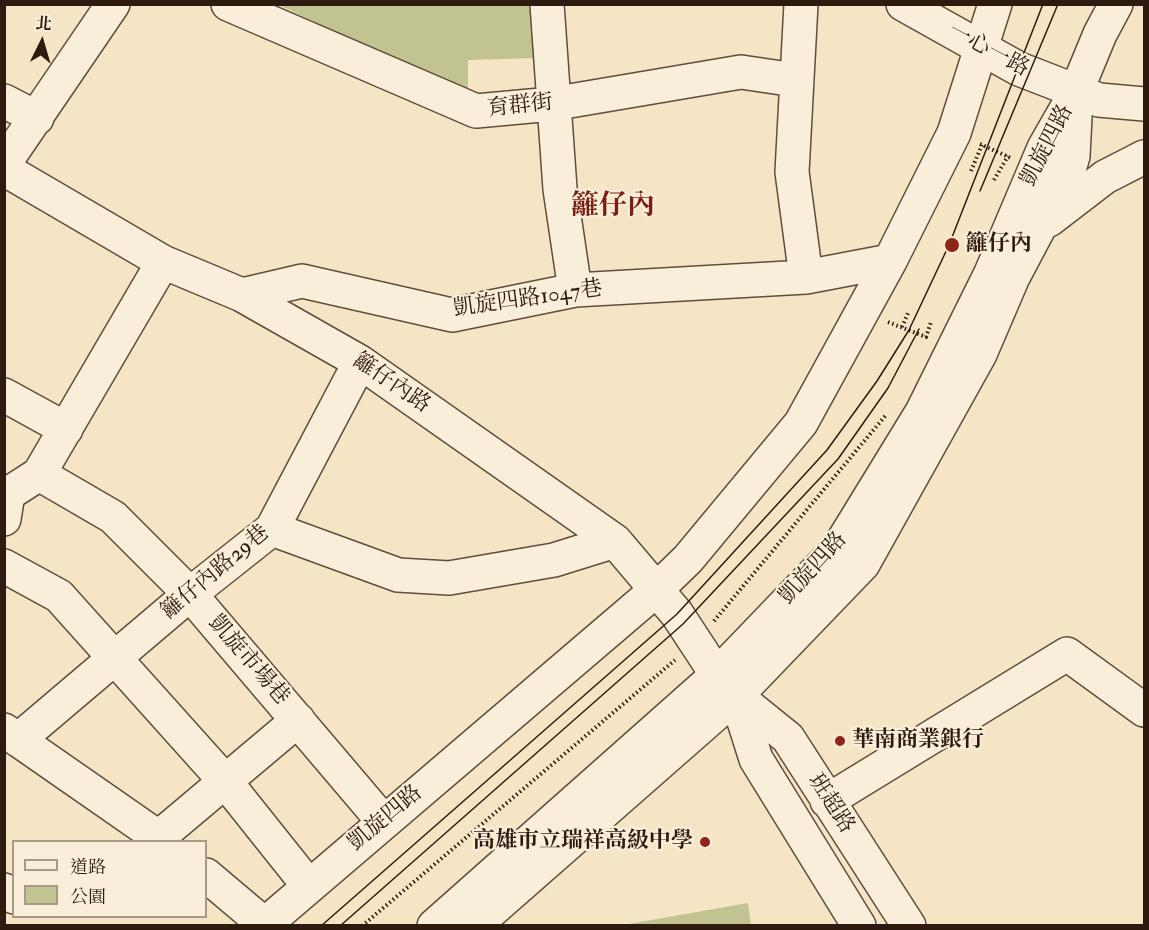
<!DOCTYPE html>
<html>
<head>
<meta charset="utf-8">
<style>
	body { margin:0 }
	#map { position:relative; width:1149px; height:930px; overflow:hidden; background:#f6e5c4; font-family:"IM FELL Double Pica","Noto Serif TC",serif }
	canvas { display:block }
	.frame { position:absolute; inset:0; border:6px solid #2f1a0f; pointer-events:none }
	.legend { position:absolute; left:12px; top:840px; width:195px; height:78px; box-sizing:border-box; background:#f9eed9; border:2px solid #a89988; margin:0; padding:8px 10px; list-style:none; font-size:18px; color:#2f1a0f }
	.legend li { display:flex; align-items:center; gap:12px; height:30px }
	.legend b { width:30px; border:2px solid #a89988 }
	.north { position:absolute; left:12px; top:12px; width:60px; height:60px; -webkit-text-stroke:4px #f9eed9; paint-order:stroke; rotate:5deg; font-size:16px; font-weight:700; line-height:24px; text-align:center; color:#2f1a0f }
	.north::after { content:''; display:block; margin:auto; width:21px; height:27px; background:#2f1a0f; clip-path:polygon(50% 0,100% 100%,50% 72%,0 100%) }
</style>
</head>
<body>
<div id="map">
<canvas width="1149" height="930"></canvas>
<div class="frame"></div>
<ul class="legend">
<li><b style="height:8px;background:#f9eed9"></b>道路</li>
<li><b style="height:16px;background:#c1c391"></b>公園</li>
</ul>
<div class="north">北</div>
</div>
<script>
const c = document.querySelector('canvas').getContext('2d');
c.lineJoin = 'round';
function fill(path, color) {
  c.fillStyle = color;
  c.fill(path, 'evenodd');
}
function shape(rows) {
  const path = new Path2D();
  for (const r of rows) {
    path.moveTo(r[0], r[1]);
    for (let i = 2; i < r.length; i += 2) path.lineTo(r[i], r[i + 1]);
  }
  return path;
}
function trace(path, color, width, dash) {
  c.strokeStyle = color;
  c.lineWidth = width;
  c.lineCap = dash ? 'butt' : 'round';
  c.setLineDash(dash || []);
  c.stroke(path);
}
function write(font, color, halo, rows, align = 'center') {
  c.font = font + ' "IM FELL Double Pica","Noto Serif TC",serif';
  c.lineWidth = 4.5;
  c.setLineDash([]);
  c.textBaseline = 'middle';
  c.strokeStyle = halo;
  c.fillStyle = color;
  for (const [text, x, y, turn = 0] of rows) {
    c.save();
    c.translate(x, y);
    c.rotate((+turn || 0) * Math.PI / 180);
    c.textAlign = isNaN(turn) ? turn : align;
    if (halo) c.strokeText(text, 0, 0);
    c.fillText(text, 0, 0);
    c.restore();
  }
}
fill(shape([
	[279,5,537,5,536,58,468,60,468,94],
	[748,903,751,925,623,925]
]), '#c1c391');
const minor = shape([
	[228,4,476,111,552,104,741,72,795,80],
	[547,4,560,189,575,290],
	[801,4,792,172,806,277],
	[903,4,1019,69,1099,100,1144,104],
	[4,101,37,118],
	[4,164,113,4],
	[4,169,163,262,242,295,360,362,615,541,677,614,717,675,736,696,788,738,909,926],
	[1049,220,1105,177,1144,157],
	[242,295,302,281,452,315,575,290,806,277,890,261],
	[4,395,66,429],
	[39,474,113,517,190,594,383,821],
	[4,519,8,494,39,474,163,262],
	[272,529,398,575,449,578,554,560,615,541],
	[4,566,59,596,225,781,308,885],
	[736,696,756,759,859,926],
	[4,730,165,842],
	[18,740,190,594,272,529,360,362],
	[827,801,1067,654,1144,710],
	[159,837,298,720],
	[206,875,264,924],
	[4,890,14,897],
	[263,926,655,591,688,559,801,423,890,261,954,133,995,4],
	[434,926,717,675,838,549,922,412,991,273,1044,148,1076,92,1100,34,1116,4],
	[474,926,736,696,863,564,980,354,1013,277,1068,173,1073,156,1076,97]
]);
trace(minor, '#614d3c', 36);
trace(shape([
	[980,144,1011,158],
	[971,171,982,145],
	[994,180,1008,156],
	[888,322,926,337,931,322],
	[902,327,908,313],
	[714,621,886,415],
	[362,926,675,660]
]), '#2f1a0f', 4, [1.5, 3]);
trace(minor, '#f9eed9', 33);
trace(shape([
	[980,191,1058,4],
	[321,926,677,614,827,450,877,381,909,330,949,245,1043,4],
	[340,926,683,624,838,459,888,388,919,329]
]), '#2f1a0f', 1.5);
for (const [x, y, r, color] of [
	[952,245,8,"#8f2418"],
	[840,741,6,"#8f2418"],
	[705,842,6,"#8f2418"]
]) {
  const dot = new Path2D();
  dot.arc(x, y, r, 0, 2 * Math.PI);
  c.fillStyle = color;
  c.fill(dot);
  trace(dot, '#f9eed9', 2);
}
write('22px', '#2f1a0f', '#f9eed9', [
	["一心一路",988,51,28],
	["育群街",520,107,-6],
	["凱旋四路",1048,146,-63],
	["凱旋四路1047巷",528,300,-8],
	["籬仔內路",391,384,34],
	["凱旋四路",814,569,-48],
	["籬仔內路29巷",216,573,-40],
	["凱旋市場巷",248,661,49],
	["班超路",830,804,57],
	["凱旋四路",386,819,-40]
]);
write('bold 22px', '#2f1a0f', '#f9eed9', [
	["籬仔內",966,245],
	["華南商業銀行",852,741],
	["高雄市立瑞祥高級中學",693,842,"right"]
], 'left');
write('bold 28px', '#7a1f14', '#f9eed9', [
	["籬仔內",613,208]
]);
</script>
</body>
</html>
